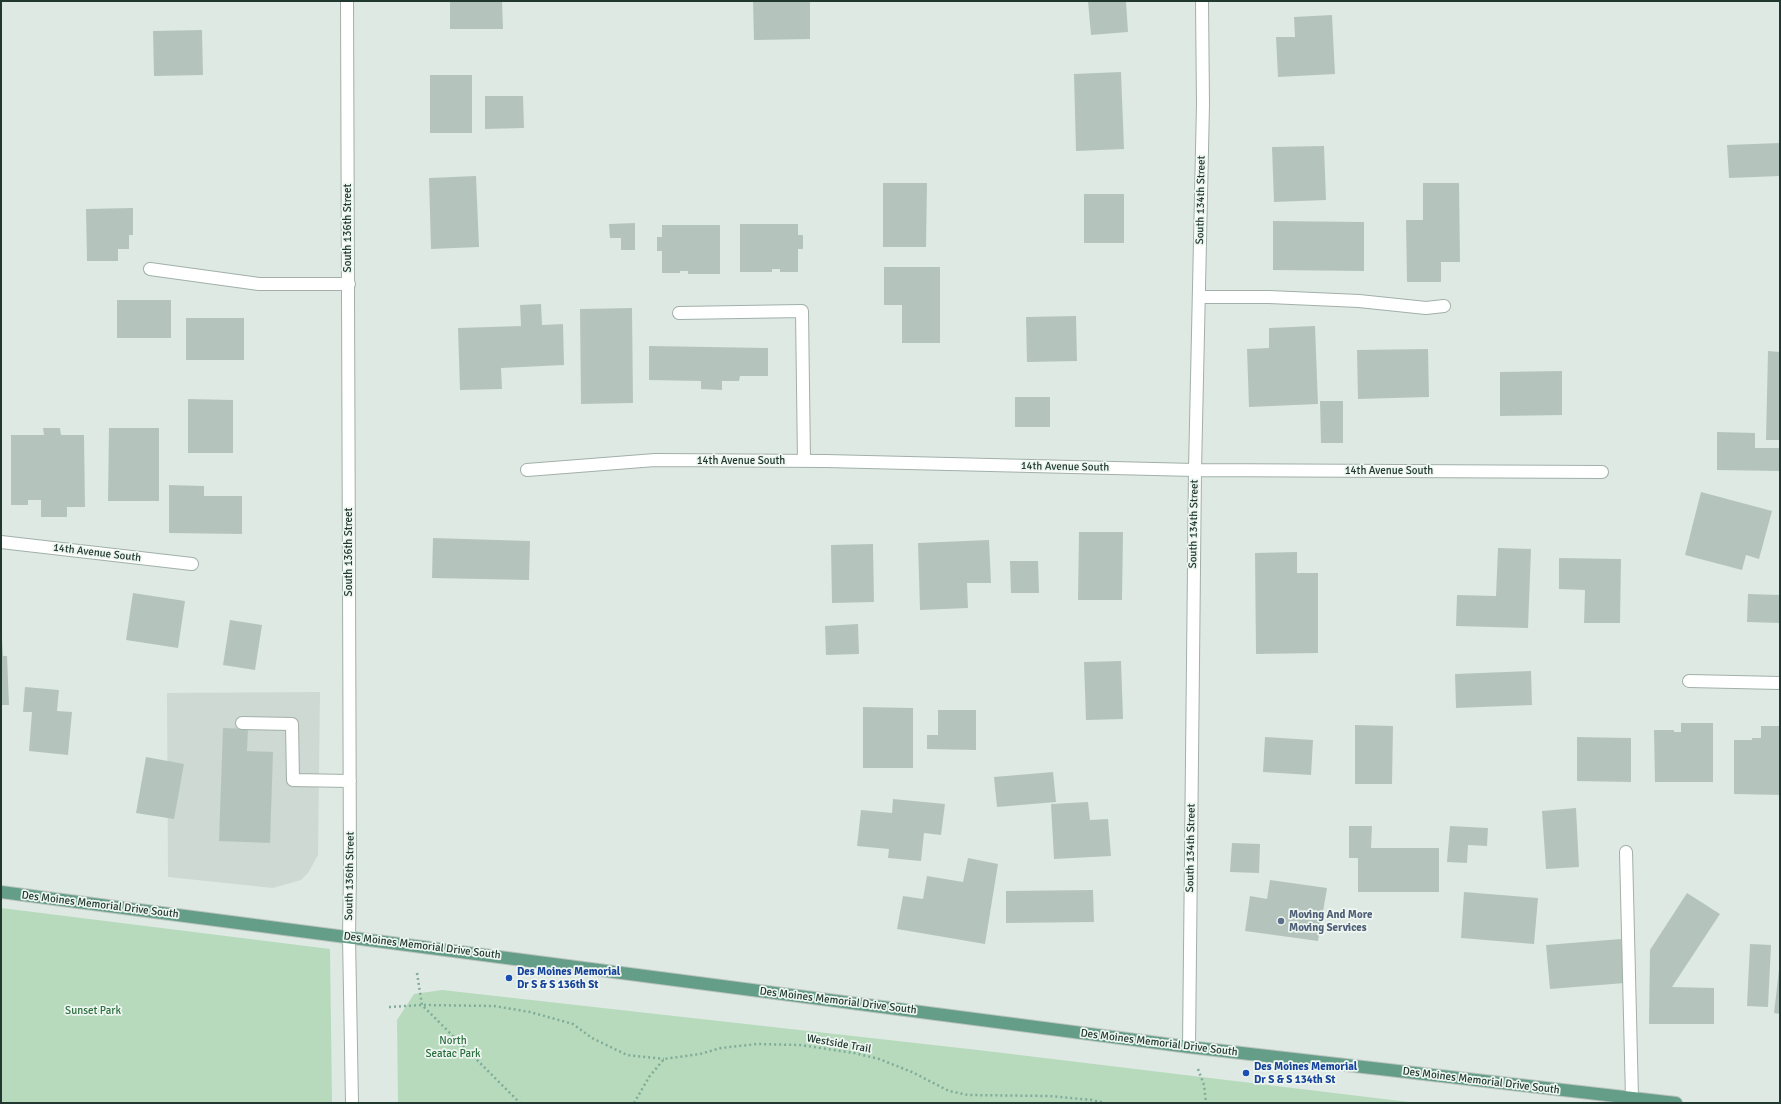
<!DOCTYPE html>
<html>
<head>
<meta charset="utf-8">
<style>
	body { margin:0 }
	#map { position:relative; width:1781px; height:1104px; overflow:hidden; background:#dee9e3; font-family:Signika,sans-serif }
	canvas { display:block }
	.frame { position:absolute; inset:0; border:2px solid #20382f; pointer-events:none }
</style>
</head>
<body>
<div id="map">
<canvas width="1781" height="1104"></canvas>
<div class="frame"></div>
</div>
<script>
const c = document.querySelector('canvas').getContext('2d');
c.lineJoin = 'round';
function fill(path, color) {
  c.fillStyle = color;
  c.fill(path, 'evenodd');
}
function shape(rows) {
  const path = new Path2D();
  for (const r of rows) {
    path.moveTo(r[0], r[1]);
    for (let i = 2; i < r.length; i += 2) path.lineTo(r[i], r[i + 1]);
  }
  return path;
}
function trace(path, color, width, dash) {
  c.strokeStyle = color;
  c.lineWidth = width;
  c.lineCap = dash ? 'butt' : 'round';
  c.setLineDash(dash || []);
  c.stroke(path);
}
function write(font, color, halo, rows, align = 'center') {
  c.font = font + ' Signika,sans-serif';
  c.lineWidth = 3.5;
  c.setLineDash([]);
  c.textBaseline = 'middle';
  c.strokeStyle = halo;
  c.fillStyle = color;
  for (const [text, x, y, turn = 0] of rows) {
    c.save();
    c.translate(x, y);
    c.rotate((+turn || 0) * Math.PI / 180);
    c.textAlign = isNaN(turn) ? turn : align;
    if (halo) c.strokeText(text, 0, 0);
    c.fillText(text, 0, 0);
    c.restore();
  }
}
fill(shape([
	[320,692,318,855,308,873,301,880,273,888,168,877,167,693]
]), '#cdd9d2');
fill(shape([
	[1,908,330,949,332,1103,1,1103],
	[442,990,978,1050,1417,1103,398,1103,397,1020,414,994]
]), '#b7dabd');
fill(shape([
	[450,1,502,1,503,29,450,29],
	[753,1,810,1,810,39,754,40],
	[1088,1,1126,1,1128,32,1091,35],
	[1332,15,1335,74,1278,77,1276,37,1295,37,1294,17],
	[202,30,203,75,154,76,153,31],
	[1121,72,1124,149,1076,151,1074,74],
	[430,75,472,75,472,133,430,133],
	[485,96,523,96,524,128,485,129],
	[1780,143,1780,176,1729,178,1727,145],
	[1324,146,1326,200,1274,202,1272,147],
	[476,176,479,247,431,249,429,178],
	[883,183,927,183,926,247,883,247],
	[1423,183,1459,183,1460,262,1441,262,1441,282,1407,282,1406,220,1423,220],
	[1084,194,1124,194,1124,243,1084,243],
	[133,208,133,235,129,235,129,249,118,249,118,261,87,261,86,209],
	[1273,221,1364,222,1364,271,1273,270],
	[635,223,635,250,621,250,621,238,610,238,609,224],
	[740,224,798,224,798,235,803,235,803,249,798,249,798,272,780,272,780,269,772,269,772,272,740,272],
	[662,225,720,225,720,274,688,274,688,271,680,271,680,273,662,273,662,251,657,251,657,237,662,237],
	[884,267,940,267,940,343,902,343,902,305,884,305],
	[117,300,171,300,171,338,117,338],
	[541,304,542,325,563,324,564,365,501,368,502,389,460,390,458,328,521,326,520,305],
	[632,308,633,403,581,404,580,309],
	[1076,316,1077,361,1027,362,1026,317],
	[186,318,244,318,244,360,186,360],
	[1315,326,1318,404,1249,407,1247,349,1269,348,1269,328],
	[649,346,768,348,768,376,740,376,739,381,722,381,722,390,701,389,701,381,649,380],
	[1428,349,1429,397,1358,399,1357,350],
	[1768,351,1780,352,1780,440,1766,440],
	[1562,371,1562,415,1500,416,1500,372],
	[1015,397,1050,397,1050,427,1015,427],
	[188,399,233,400,233,453,188,453],
	[1320,401,1343,401,1343,443,1321,443],
	[43,428,60,428,61,435,84,435,85,507,67,507,67,517,41,517,41,500,28,500,28,505,11,505,11,435,44,435],
	[109,428,159,428,159,501,108,501],
	[1717,432,1755,433,1755,448,1780,448,1780,471,1717,470],
	[169,485,204,486,204,496,242,496,242,534,169,533],
	[1701,492,1772,511,1759,559,1746,555,1742,570,1685,555],
	[1079,532,1123,532,1122,600,1078,600],
	[433,538,530,541,529,580,432,578],
	[989,540,991,583,967,583,968,608,920,610,918,543],
	[873,544,874,602,832,603,831,545],
	[1498,548,1531,549,1528,628,1456,626,1457,595,1496,596],
	[1297,552,1297,573,1318,573,1318,653,1256,654,1255,553],
	[1559,558,1621,559,1620,623,1584,623,1585,590,1559,589],
	[1010,561,1038,561,1039,593,1011,593],
	[133,593,185,601,178,648,126,640],
	[1748,594,1780,595,1780,623,1747,622],
	[230,620,262,625,255,670,223,665],
	[858,624,859,654,826,655,825,626],
	[1,638,2,638,3,656,7,656,9,705,1,705],
	[1121,661,1123,719,1086,720,1084,662],
	[1531,671,1532,705,1456,708,1455,674],
	[25,687,59,690,57,711,72,712,68,755,29,751,32,712,23,712],
	[863,707,913,708,913,768,863,768],
	[938,710,976,710,976,750,927,749,927,735,938,735],
	[1681,723,1713,723,1713,782,1655,782,1654,730,1674,730,1674,732,1681,732],
	[1355,725,1393,726,1392,784,1355,784],
	[1761,726,1780,726,1780,795,1734,794,1734,740,1752,740,1752,738,1761,738],
	[223,728,248,729,247,751,273,752,270,843,219,841],
	[1265,737,1313,740,1311,775,1263,772],
	[1577,737,1631,738,1631,782,1577,781],
	[146,757,184,764,174,819,136,813],
	[1053,772,1056,802,997,807,994,777],
	[893,799,945,804,941,835,924,833,921,861,888,858,889,849,857,846,861,810,892,813],
	[1088,802,1090,820,1108,819,1111,856,1054,859,1051,804],
	[1576,808,1579,867,1546,869,1542,811],
	[1349,826,1372,826,1371,848,1439,848,1439,892,1358,892,1358,858,1349,858],
	[1450,826,1488,828,1487,846,1468,845,1467,863,1447,862],
	[1232,843,1260,844,1259,873,1230,872],
	[968,858,998,864,985,944,897,929,903,896,923,899,927,876,963,882],
	[1270,880,1327,888,1318,941,1245,931,1250,896,1267,899],
	[1093,890,1094,922,1006,923,1006,891],
	[1464,892,1538,898,1534,944,1461,938],
	[1687,893,1720,914,1672,987,1714,988,1714,1024,1649,1024,1650,950],
	[1621,939,1625,983,1550,989,1546,945],
	[1750,944,1771,945,1768,1007,1747,1006],
	[1779,970,1780,970,1780,1014,1774,1013]
]), '#b4c4bc');
const minor = shape([
	[347,1,350,872,349,937,352,1103],
	[150,269,259,284,349,284],
	[1199,297,1269,297,1359,301,1426,308,1444,306],
	[679,313,802,311,804,461],
	[527,470,655,460,826,461,1195,470,1602,472],
	[1,542,192,564],
	[1689,681,1780,683],
	[242,723,292,724,293,780,350,781],
	[1626,852,1632,1098],
	[1189,1047,1195,470,1203,104,1202,1]
]);
const major = shape([
	[1,892,1189,1047,1676,1103]
]);
trace(minor, '#a1b0a9', 14);
trace(major, '#bcc3c1', 14);
trace(shape([
	[417,973,422,1005,520,1103],
	[389,1007,422,1005,494,1006,530,1012,573,1024,592,1038,627,1055,664,1059],
	[1198,1069,1204,1085,1206,1103],
	[634,1103,649,1077,664,1059,700,1054,721,1048,757,1044,800,1045,854,1053,879,1059,912,1072,949,1091,968,1095,1049,1096,1092,1100,1105,1103]
]), '#7fac99', 2.5, [2, 3]);
trace(minor, '#fff', 12);
trace(major, '#649e89', 12);
for (const [x, y, r, color] of [
	[1281,921,4,"#5c6f8a"],
	[509,978,4,"#1a4fb4"],
	[1246,1073,4,"#1a4fb4"]
]) {
  const dot = new Path2D();
  dot.arc(x, y, r, 0, 2 * Math.PI);
  c.fillStyle = color;
  c.fill(dot);
  trace(dot, '#eef6f1', 1.5);
}
write('11px', '#20382f', '#eef6f1', [
	["South 134th Street",1201,200,-89],
	["South 136th Street",348,228,-90],
	["14th Avenue South",741,461],
	["14th Avenue South",1065,467,1],
	["14th Avenue South",1389,471],
	["South 134th Street",1194,524,-89],
	["South 136th Street",349,552,-90],
	["14th Avenue South",97,553,7],
	["South 134th Street",1191,848,-89],
	["South 136th Street",350,876,-89],
	["Des Moines Memorial Drive South",100,905,7],
	["Des Moines Memorial Drive South",422,946,7],
	["Des Moines Memorial Drive South",838,1001,7],
	["Des Moines Memorial Drive South",1159,1043,7],
	["Westside Trail",839,1044,10],
	["Des Moines Memorial Drive South",1481,1081,7]
]);
write('bold 11px', '#4e5e75', '#eef6f1', [
	["Moving And More",1289,915],
	["Moving Services",1289,928]
], 'left');
write('bold 11px', '#164399', '#eef6f1', [
	["Des Moines Memorial",517,972],
	["Dr S & S 136th St",517,985],
	["Des Moines Memorial",1254,1067],
	["Dr S & S 134th St",1254,1080]
], 'left');
write('11px', '#2c6e3e', '#eef6f1', [
	["Sunset Park",93,1011],
	["North",453,1041],
	["Seatac Park",453,1054]
]);
</script>
</body>
</html>
